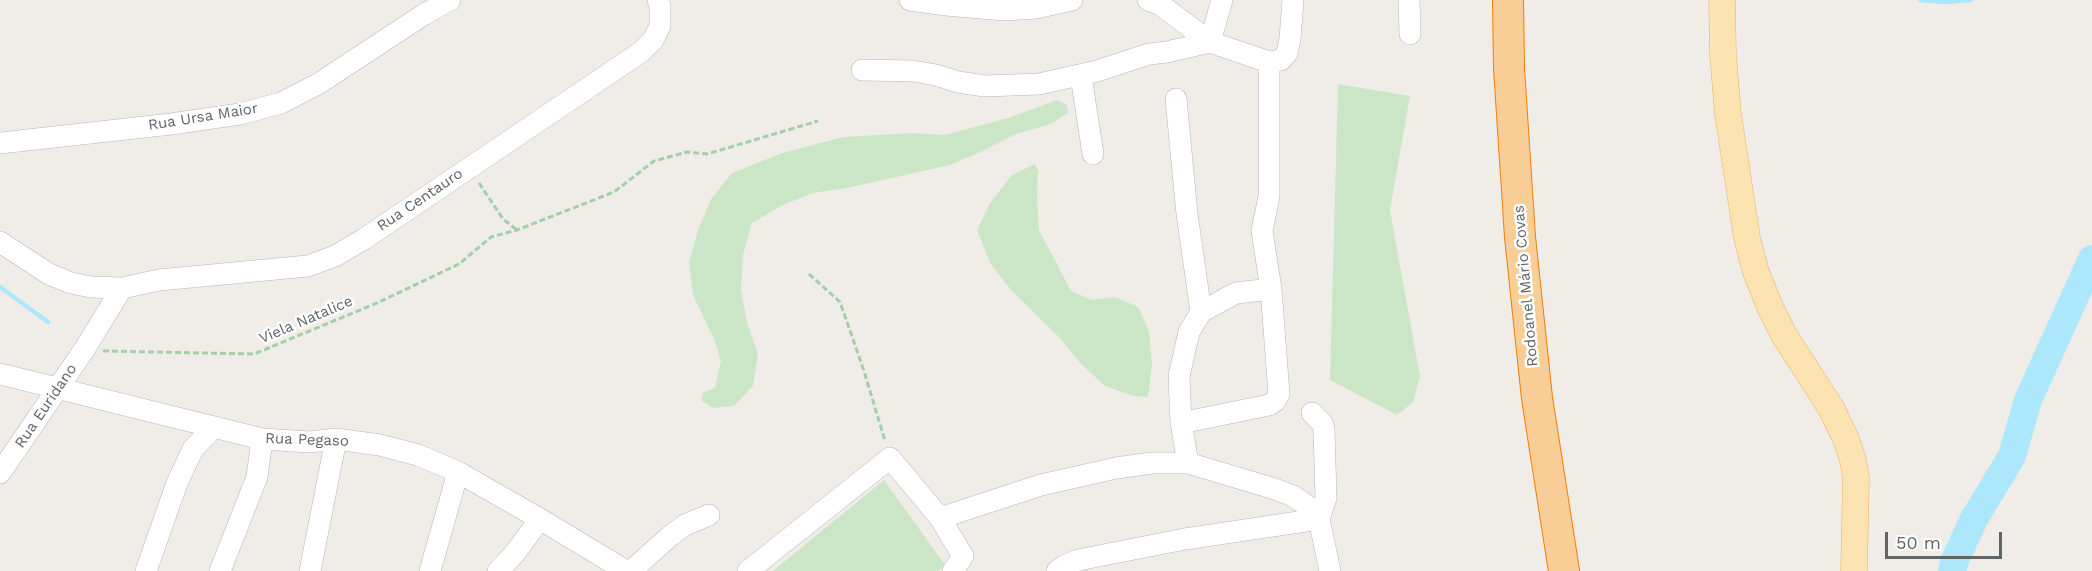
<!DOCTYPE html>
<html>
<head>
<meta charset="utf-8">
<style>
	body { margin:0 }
	#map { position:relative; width:2092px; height:571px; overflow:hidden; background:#f0ede8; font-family:"Work Sans",sans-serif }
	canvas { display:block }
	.scale { position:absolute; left:1885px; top:532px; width:117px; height:27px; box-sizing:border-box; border:3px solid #5f6467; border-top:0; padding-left:8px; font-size:18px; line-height:21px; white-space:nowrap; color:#5f6467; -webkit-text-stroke:4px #fff; paint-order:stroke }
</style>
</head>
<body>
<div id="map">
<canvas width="2092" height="571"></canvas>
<div class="scale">50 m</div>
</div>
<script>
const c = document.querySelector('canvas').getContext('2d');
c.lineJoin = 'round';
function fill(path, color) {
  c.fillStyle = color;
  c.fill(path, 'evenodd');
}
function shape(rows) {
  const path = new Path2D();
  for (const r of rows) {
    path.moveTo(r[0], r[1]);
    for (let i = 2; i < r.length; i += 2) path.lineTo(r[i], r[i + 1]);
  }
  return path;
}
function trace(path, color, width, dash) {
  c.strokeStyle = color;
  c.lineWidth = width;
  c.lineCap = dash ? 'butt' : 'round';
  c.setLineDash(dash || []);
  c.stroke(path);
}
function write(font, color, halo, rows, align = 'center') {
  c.font = font + ' "Work Sans",sans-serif';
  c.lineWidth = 5;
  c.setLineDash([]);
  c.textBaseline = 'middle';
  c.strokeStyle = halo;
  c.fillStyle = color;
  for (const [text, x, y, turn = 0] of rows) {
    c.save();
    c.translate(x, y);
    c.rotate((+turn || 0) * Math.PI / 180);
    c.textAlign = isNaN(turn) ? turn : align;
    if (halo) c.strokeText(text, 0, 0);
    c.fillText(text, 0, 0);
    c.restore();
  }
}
fill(shape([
	[1338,84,1410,96,1390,210,1420,377,1413,402,1397,415,1330,380],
	[1057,100,1067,105,1068,113,1051,124,1016,134,985,150,950,165,847,188,813,193,783,205,752,223,743,255,741,289,747,322,758,354,753,386,734,406,713,408,701,400,703,393,715,388,721,361,714,339,693,295,689,262,698,230,711,199,732,173,782,153,843,137,911,133,945,135,1008,118],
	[1035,164,1038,171,1037,197,1039,230,1071,291,1092,300,1115,297,1138,307,1149,331,1152,364,1148,397,1133,396,1105,386,1080,363,1059,337,1011,290,990,263,977,230,990,203,1012,175],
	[884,480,945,565,938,571,773,571]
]), '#cbe6c6');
trace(shape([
	[1920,0,1945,2,1971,0],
	[0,287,48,322]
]), '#ace7fc', 4.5);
trace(shape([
	[1952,571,1955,560,1974,519,2012,456,2028,400,2092,259]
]), '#ace7fc', 28);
const minor = shape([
	[910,0,946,5,1004,10,1036,8,1072,0],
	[1148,0,1161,5,1210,42,1269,62,1281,60,1287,53,1290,39,1293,0],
	[1409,0,1410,34],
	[862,70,913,71,936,75,958,82,985,86,1039,84,1097,71,1149,54,1167,52,1210,42,1222,0],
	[1081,76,1093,154],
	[1176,99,1187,214,1201,312,1189,332,1179,376,1181,423,1188,463],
	[0,143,171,124,240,114,281,103,318,84,423,15,450,0],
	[0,242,49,274,71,283,91,287,122,288,159,280,308,266,335,256,364,239,641,52,653,40,660,26,660,6,658,0],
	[1201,312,1236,293,1271,289],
	[0,374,262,439,310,442,336,439,380,445,418,455,458,472,540,519,626,571],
	[1181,423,1269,405,1275,401,1279,394,1271,289,1262,231,1269,196,1269,62],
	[0,473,84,350,122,288],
	[940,518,1041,485,1116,468,1152,463,1188,463,1275,489,1293,496,1309,507,1319,519,1330,571],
	[146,571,177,483,193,449,214,427],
	[220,571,257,477,262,439],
	[310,571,336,439],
	[430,571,458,472],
	[498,571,515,553,540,519],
	[631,571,670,536,685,525,709,515],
	[748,571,890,458,940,518,963,556,953,571],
	[1057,571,1064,566,1078,560,1185,539,1319,519,1326,498,1324,429,1322,423,1312,413]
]);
const major = shape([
	[1722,0,1723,55,1728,114,1747,238,1756,272,1770,307,1784,335,1831,408,1846,439,1853,460,1856,478,1854,571]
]);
const highway = shape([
	[1508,0,1509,68,1520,237,1537,398,1564,571]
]);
trace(minor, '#b3b6b9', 22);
trace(major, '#edae64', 27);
trace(highway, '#ef7e09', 32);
trace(shape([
	[479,183,503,219,517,230],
	[809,274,840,302,864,371,885,441],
	[103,351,254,354,377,303,459,264,491,237,517,230,614,192,654,161,687,152,707,154,818,121]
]), '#a3cfa7', 3, [6, 3]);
trace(minor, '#fff', 21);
trace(major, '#fce3b1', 26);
trace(highway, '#f9ce96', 30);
write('15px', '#5f6467', '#fff', [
	["Rua Ursa Maior",203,117,-9],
	["Rua Centauro",420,200,-34],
	["Rodoanel Mário Covas",1526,286,-95],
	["Viela Natalice",306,320,-23],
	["Rua Euridano",46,406,-56],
	["Rua Pegaso",307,440,2]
]);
</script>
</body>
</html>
